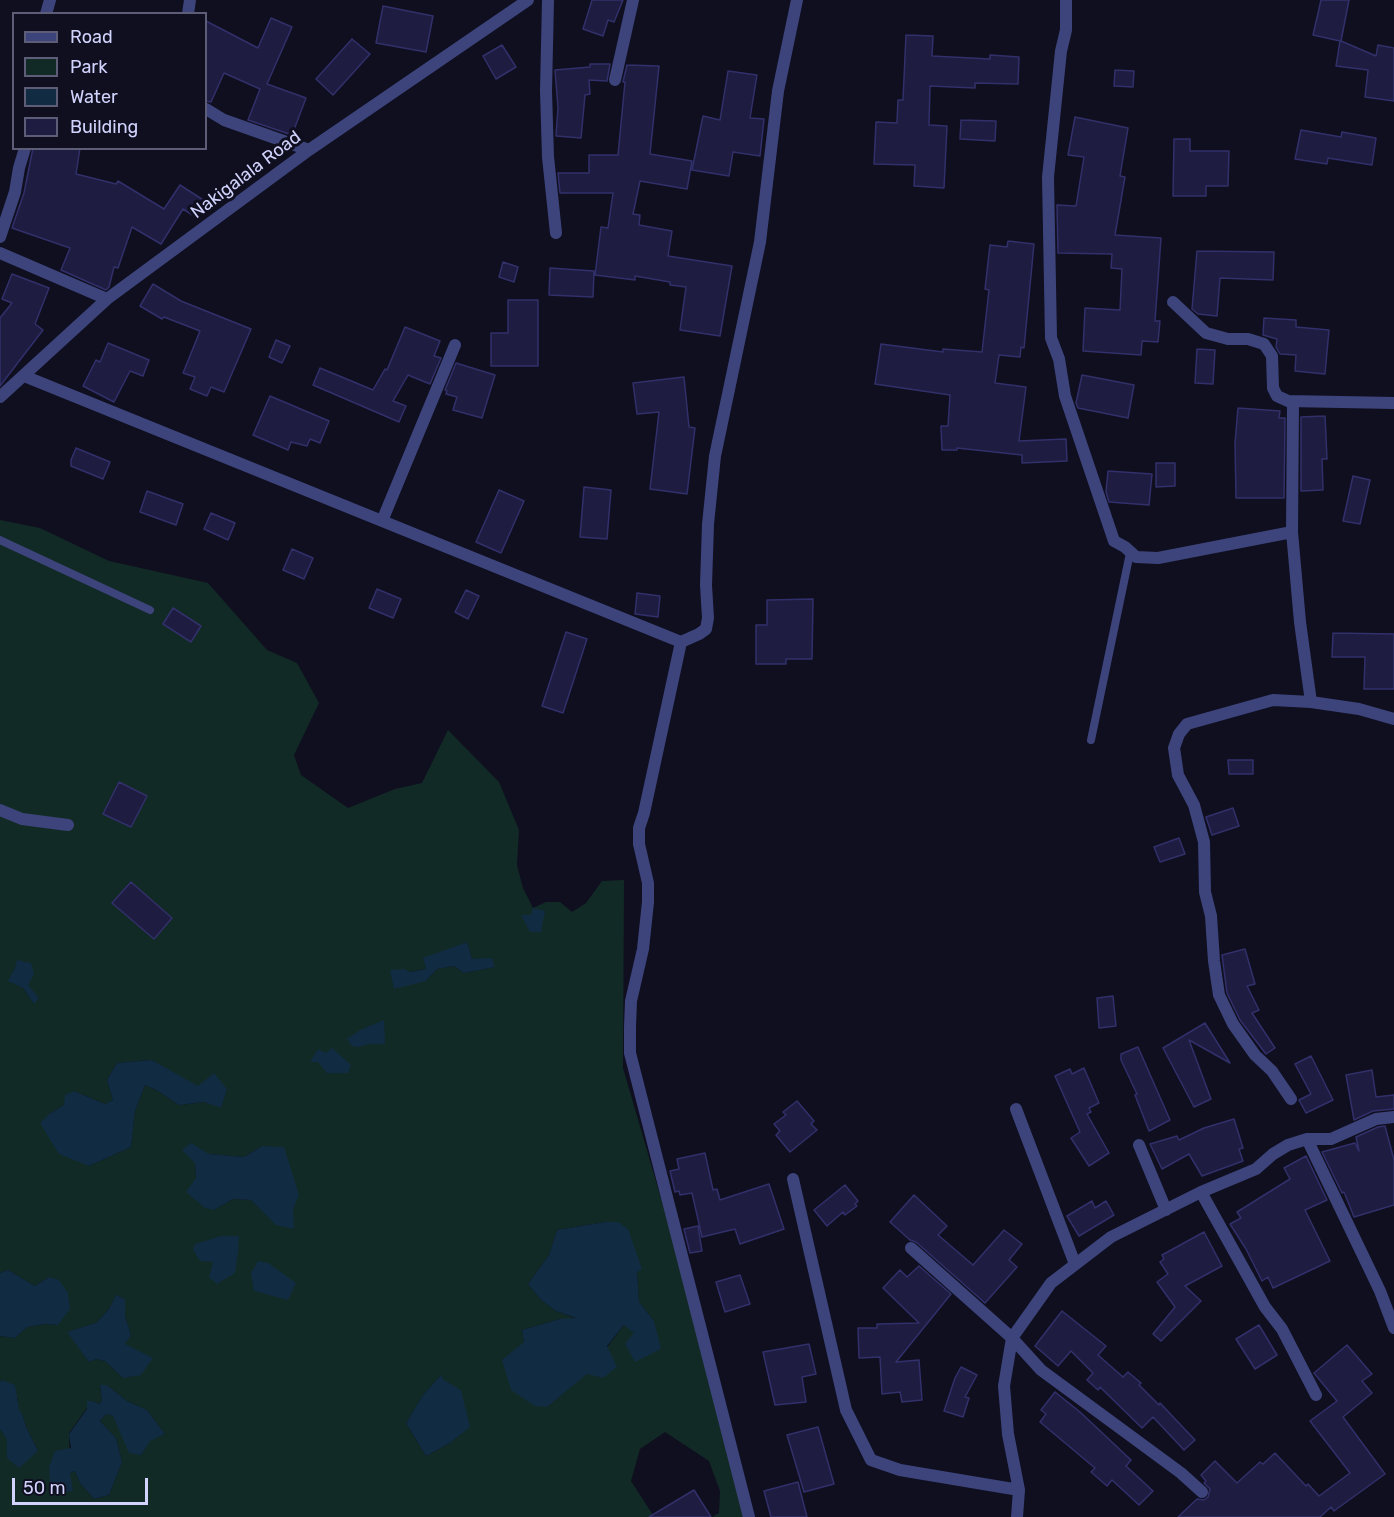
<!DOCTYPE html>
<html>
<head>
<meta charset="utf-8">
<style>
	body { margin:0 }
	#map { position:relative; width:1394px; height:1517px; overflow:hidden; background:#0f0f20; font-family:Rubik,sans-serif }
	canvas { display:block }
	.legend { position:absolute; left:12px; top:12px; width:195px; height:138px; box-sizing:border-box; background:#0f0f20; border:2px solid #5d5d78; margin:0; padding:8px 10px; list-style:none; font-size:18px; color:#d1d3fc }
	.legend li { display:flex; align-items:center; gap:12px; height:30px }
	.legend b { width:30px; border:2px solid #5d5d78 }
	.scale { position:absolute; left:12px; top:1478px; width:136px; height:27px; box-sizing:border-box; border:3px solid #d1d3fc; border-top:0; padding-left:8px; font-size:18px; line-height:21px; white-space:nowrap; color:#d1d3fc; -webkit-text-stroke:4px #0f0f20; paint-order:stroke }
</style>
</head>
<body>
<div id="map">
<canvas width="1394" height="1517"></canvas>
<ul class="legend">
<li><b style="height:8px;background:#3d447c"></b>Road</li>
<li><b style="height:16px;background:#122a25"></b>Park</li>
<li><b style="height:16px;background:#112c42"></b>Water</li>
<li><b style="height:16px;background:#1e1c40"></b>Building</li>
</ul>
<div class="scale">50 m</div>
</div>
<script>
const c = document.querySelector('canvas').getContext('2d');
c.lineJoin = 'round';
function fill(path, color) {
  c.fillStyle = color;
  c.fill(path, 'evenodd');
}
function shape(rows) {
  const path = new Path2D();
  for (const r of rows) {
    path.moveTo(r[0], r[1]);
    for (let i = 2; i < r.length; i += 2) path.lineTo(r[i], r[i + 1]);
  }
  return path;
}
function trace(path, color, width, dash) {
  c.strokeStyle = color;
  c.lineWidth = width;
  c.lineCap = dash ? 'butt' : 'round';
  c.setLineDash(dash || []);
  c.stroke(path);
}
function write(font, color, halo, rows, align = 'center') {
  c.font = font + ' Rubik,sans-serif';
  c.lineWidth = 6;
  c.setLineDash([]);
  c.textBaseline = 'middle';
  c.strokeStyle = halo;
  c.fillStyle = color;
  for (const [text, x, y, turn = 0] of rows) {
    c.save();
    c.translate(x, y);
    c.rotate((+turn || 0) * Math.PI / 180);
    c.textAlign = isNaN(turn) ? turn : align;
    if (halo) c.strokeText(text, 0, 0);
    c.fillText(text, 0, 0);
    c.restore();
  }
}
fill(shape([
	[0,520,40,528,109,561,208,583,267,650,297,663,319,703,294,755,301,775,348,808,395,789,422,783,448,730,499,782,519,830,517,865,523,888,533,908,546,902,560,902,572,912,586,903,602,881,624,880,623,1068,702,1339,745,1517,712,1517,719,1513,720,1491,709,1461,665,1432,640,1449,631,1481,653,1515,673,1514,676,1517,0,1517,0,1429,8,1439,7,1458,38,1451,26,1427,23,1416,18,1409,18,1399,2,1380,0,1382,0,1336,15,1338,27,1327,45,1324,58,1325,49,1277,35,1286,8,1270,0,1273],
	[467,942,472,959,494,967,464,973,454,966,437,969,426,981,404,969,410,972,426,969,424,959],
	[15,968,28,985,34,1004,23,988,9,981],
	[152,1060,198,1087,227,1089,221,1107,204,1102,179,1105,158,1091,145,1085,135,1111,131,1147,89,1166,78,1160,49,1114,64,1105,74,1091,105,1104,113,1100,107,1080,117,1063],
	[262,1146,283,1148,298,1195,293,1209,276,1224,251,1200,233,1199,214,1210,196,1178,195,1163,209,1154,244,1157],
	[605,1222,637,1272,639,1302,654,1321,634,1333,625,1324,587,1373,547,1407,524,1342,522,1330,560,1319,577,1319,556,1311,541,1300,528,1284,549,1255,557,1230],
	[116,1295,125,1299,125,1316,131,1335,124,1344,152,1358,123,1378,105,1361,96,1359,89,1362,68,1332,96,1323,109,1309],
	[441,1375,469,1427,450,1443,426,1456,406,1423,423,1395],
	[107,1385,127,1401,147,1410,165,1434,149,1440,141,1455,113,1416,106,1414,100,1421,116,1438,122,1462,109,1495,94,1499,80,1483,75,1471,70,1473,69,1433,92,1401,99,1404,102,1401,100,1386]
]), '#122a25');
fill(shape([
	[533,908,545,911,541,932,530,932,521,915,531,915],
	[467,942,472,959,492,958,495,967,464,973,454,966,437,969,426,981,394,989,390,970,404,969,410,972,426,969,423,958],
	[17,960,31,963,34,974,28,985,39,998,34,1004,23,988,8,981,15,968],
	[384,1020,385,1044,369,1044,358,1047,352,1046,347,1039,360,1030],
	[332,1048,351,1065,348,1073,327,1073,318,1062,310,1062,318,1049,326,1053],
	[152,1060,198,1086,214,1073,227,1089,221,1108,204,1102,179,1105,158,1091,145,1085,135,1111,131,1147,89,1166,59,1154,40,1123,49,1114,64,1105,65,1095,74,1091,105,1104,113,1100,107,1080,117,1063],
	[191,1143,209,1154,244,1157,262,1146,284,1147,299,1195,293,1209,294,1229,276,1225,251,1200,233,1199,214,1210,205,1208,186,1192,196,1178,195,1163,182,1150],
	[605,1222,618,1222,628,1229,642,1269,637,1272,639,1302,654,1321,661,1349,635,1362,625,1344,634,1333,624,1325,607,1346,617,1367,603,1378,587,1374,547,1407,535,1406,511,1390,502,1360,524,1342,522,1330,560,1319,576,1318,556,1311,541,1300,528,1284,549,1255,557,1230],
	[221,1236,239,1236,238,1252,235,1273,217,1284,209,1277,213,1262,200,1261,193,1250,195,1244],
	[258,1261,268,1263,296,1283,288,1300,254,1291,251,1273],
	[8,1270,35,1286,49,1277,59,1280,68,1293,70,1309,58,1325,45,1324,27,1327,15,1338,0,1336,0,1273],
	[116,1295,125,1299,125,1316,131,1335,125,1344,153,1358,141,1375,123,1378,105,1361,96,1359,89,1362,67,1332,96,1323,109,1309],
	[441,1375,444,1380,461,1390,470,1427,450,1443,426,1456,406,1423,423,1395],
	[2,1380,15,1385,19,1409,23,1416,26,1427,38,1451,19,1468,7,1458,7,1439,0,1429,0,1382],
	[100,1385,107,1385,127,1401,147,1410,165,1434,150,1441,141,1455,129,1453,113,1416,106,1414,100,1421,116,1438,122,1462,109,1495,94,1499,80,1483,75,1471,70,1473,73,1491,51,1494,49,1467,55,1451,71,1448,69,1434,87,1409,87,1401,92,1401,99,1404,102,1401]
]), '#112c42');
const building = shape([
	[592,0,623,0,614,22,608,20,603,36,583,29,592,0],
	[1321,0,1349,0,1341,41,1376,56,1378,45,1394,48,1394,101,1365,97,1368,70,1336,66,1340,41,1313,35,1321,0],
	[383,6,433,16,426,52,376,43,383,6],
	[271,18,292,27,267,84,306,98,292,135,248,120,260,89,224,73,211,102,206,101,206,21,258,48,271,18],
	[906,35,933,36,932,56,990,59,990,55,1019,57,1018,84,975,83,975,88,930,86,929,125,947,126,944,188,914,186,915,165,874,164,876,122,897,123,898,100,903,100,906,35],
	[352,39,370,54,333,95,316,79,352,39],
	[502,45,516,67,496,79,483,56,502,45],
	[590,64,610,64,607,81,589,80,590,94,585,95,581,138,556,136,558,108,555,70,590,67,590,64],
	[627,65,659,66,650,154,692,161,687,189,640,181,633,214,640,215,639,225,672,231,668,256,732,266,720,336,680,330,686,287,670,285,670,282,635,276,635,280,595,275,601,227,608,228,613,193,560,193,558,173,589,173,589,155,618,155,625,82,623,82,627,65],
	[1115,70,1134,71,1133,87,1114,86,1115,70],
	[728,71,757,75,750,118,764,119,760,156,733,152,729,176,692,170,703,116,720,120,728,71],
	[1075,117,1128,128,1120,176,1125,177,1115,235,1161,238,1155,321,1160,321,1158,342,1142,341,1141,355,1083,351,1085,308,1120,310,1122,269,1111,268,1112,254,1058,253,1057,205,1076,206,1084,157,1068,155,1075,117],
	[961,120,996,121,995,141,960,139,961,120],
	[1301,130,1341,137,1342,132,1376,138,1372,165,1328,158,1327,164,1295,159,1301,130],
	[1174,139,1190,139,1190,151,1229,151,1228,186,1206,186,1206,196,1173,196,1174,139],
	[33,148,80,148,76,174,116,184,118,181,164,209,180,185,208,203,197,218,183,209,161,244,132,227,118,268,114,267,109,287,106,290,61,270,70,248,12,228,24,193,33,148],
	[1008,241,1034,244,1024,348,1021,347,1020,357,999,355,995,383,1026,387,1019,441,1066,439,1067,461,1022,463,1022,455,957,448,957,450,942,450,941,426,948,426,950,395,875,384,881,344,943,352,943,349,982,352,989,290,985,289,990,245,1007,247,1008,241],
	[1197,251,1274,252,1273,280,1220,278,1217,316,1198,314,1192,309,1197,251],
	[503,262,518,267,514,282,499,277,503,262],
	[550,268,594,271,593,297,549,295,550,268],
	[12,274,49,288,35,324,43,330,0,386,0,318,12,303,2,299,12,274],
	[153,284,181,301,251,329,224,392,211,387,207,396,190,389,195,377,183,373,200,331,164,317,162,319,140,306,153,284],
	[508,300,538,300,538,366,491,366,491,333,508,333,508,300],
	[1264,318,1296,320,1296,327,1329,330,1325,374,1295,371,1296,355,1280,354,1276,347,1277,339,1263,335,1264,318],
	[405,327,440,341,434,356,441,358,430,384,408,375,393,401,406,406,399,422,313,385,320,368,373,390,385,369,387,370,405,327],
	[276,340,290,346,282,363,269,357,276,340],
	[108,343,149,360,143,376,130,371,114,402,83,386,96,360,100,362,108,343],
	[1197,349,1215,350,1213,384,1195,383,1197,349],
	[456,363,495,375,482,418,453,410,457,397,446,394,447,391,445,390,456,363],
	[1082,375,1134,385,1128,418,1078,408,1076,403,1082,375],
	[684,377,689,427,695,428,687,494,650,489,659,412,637,414,633,383,684,377],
	[270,396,329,421,320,443,310,439,307,446,291,442,288,450,253,435,270,396],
	[1238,408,1280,411,1279,418,1285,418,1284,498,1236,498,1235,443,1238,408],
	[1325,416,1327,459,1322,459,1323,490,1301,491,1301,417,1325,416],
	[76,448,110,462,103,479,71,466,71,460,76,448],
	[1156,463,1175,463,1175,486,1156,487,1156,463],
	[1108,471,1152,474,1149,505,1109,502,1106,492,1108,471],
	[1353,476,1370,480,1360,524,1343,521,1353,476],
	[584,487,611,490,607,539,580,537,584,487],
	[499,490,524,501,501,553,476,542,499,490],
	[147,491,183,504,176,525,140,512,147,491],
	[211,513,235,523,228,540,204,529,211,513],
	[292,549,313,558,304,579,283,570,292,549],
	[377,589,401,599,393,618,369,608,377,589],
	[466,590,479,596,468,619,455,612,466,590],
	[637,593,660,596,658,617,635,614,637,593],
	[813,599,812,659,786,659,786,664,756,664,756,625,767,625,767,600,813,599],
	[173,608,201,626,191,642,163,624,173,608],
	[566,632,587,639,563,713,542,706,566,632],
	[1333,633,1394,634,1394,689,1364,689,1365,657,1332,657,1333,633],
	[1228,760,1253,760,1253,774,1229,774,1228,760],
	[119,782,147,796,131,827,103,814,119,782],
	[1233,808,1239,826,1212,835,1206,817,1233,808],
	[1179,838,1185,854,1160,862,1154,847,1179,838],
	[131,882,172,918,154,939,112,903,131,882],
	[1245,949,1255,984,1247,986,1259,1010,1252,1013,1275,1048,1266,1054,1240,1020,1227,993,1222,955,1245,949],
	[1113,996,1116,1026,1099,1028,1097,998,1113,996],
	[1205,1023,1230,1063,1189,1040,1211,1099,1194,1107,1163,1048,1205,1023],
	[1138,1047,1170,1120,1149,1131,1135,1095,1137,1094,1121,1060,1121,1054,1138,1047],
	[1311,1056,1333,1100,1306,1113,1299,1100,1311,1094,1295,1064,1311,1056],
	[1084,1068,1099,1103,1089,1108,1091,1112,1087,1114,1109,1153,1089,1166,1071,1138,1080,1132,1055,1076,1070,1069,1072,1074,1084,1068],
	[1372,1070,1376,1097,1394,1095,1394,1109,1373,1111,1354,1120,1346,1075,1372,1070],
	[797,1101,814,1121,811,1124,817,1130,790,1152,776,1135,780,1131,774,1124,786,1115,783,1112,797,1101],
	[1234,1119,1243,1148,1239,1149,1243,1161,1202,1176,1189,1154,1162,1169,1150,1144,1177,1136,1179,1140,1204,1128,1234,1119],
	[1385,1126,1394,1160,1394,1205,1354,1217,1344,1192,1342,1193,1322,1152,1355,1143,1359,1151,1356,1137,1378,1127,1385,1126],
	[705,1153,713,1190,717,1189,720,1200,769,1184,784,1229,740,1244,735,1229,702,1237,692,1193,680,1195,679,1191,675,1192,670,1171,679,1169,677,1159,705,1153],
	[1306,1156,1327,1200,1305,1210,1330,1261,1273,1288,1268,1277,1262,1281,1246,1249,1230,1224,1241,1218,1237,1212,1290,1179,1284,1168,1306,1156],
	[845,1185,858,1201,855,1204,857,1206,845,1215,843,1212,827,1226,814,1210,845,1185],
	[914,1195,947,1226,938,1235,973,1265,1004,1230,1022,1244,1009,1260,1017,1267,985,1303,916,1242,910,1240,890,1222,914,1195],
	[1092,1201,1095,1208,1106,1201,1114,1215,1079,1236,1067,1216,1092,1201],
	[698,1226,702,1251,690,1253,684,1229,698,1226],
	[1204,1232,1222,1266,1185,1286,1201,1301,1161,1341,1153,1334,1175,1307,1157,1282,1168,1274,1160,1262,1164,1259,1162,1255,1204,1232],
	[919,1266,951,1294,896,1362,919,1360,922,1400,902,1402,900,1392,882,1394,880,1357,859,1358,858,1328,877,1328,877,1324,919,1323,883,1288,900,1270,907,1277,919,1266],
	[740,1275,750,1304,725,1312,716,1282,740,1275],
	[1062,1311,1106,1346,1098,1355,1123,1377,1128,1372,1141,1383,1139,1385,1159,1405,1160,1403,1195,1440,1184,1450,1153,1417,1142,1428,1100,1387,1098,1390,1087,1380,1093,1373,1071,1351,1058,1366,1035,1346,1062,1311],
	[1259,1325,1277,1355,1255,1369,1236,1339,1259,1325],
	[809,1344,816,1374,802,1377,806,1402,775,1405,763,1352,809,1344],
	[1347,1345,1372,1374,1362,1381,1372,1393,1343,1417,1385,1474,1334,1511,1331,1507,1320,1517,1178,1517,1197,1499,1204,1500,1208,1497,1210,1489,1204,1483,1206,1481,1201,1475,1215,1461,1237,1483,1260,1462,1263,1464,1275,1453,1306,1486,1308,1484,1319,1496,1350,1473,1310,1421,1337,1401,1314,1373,1347,1345],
	[961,1367,977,1375,965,1397,969,1398,963,1417,944,1411,955,1378,961,1367],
	[1055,1392,1080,1412,1131,1460,1126,1466,1153,1491,1139,1505,1112,1480,1107,1486,1091,1472,1095,1468,1040,1422,1046,1414,1041,1410,1055,1392],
	[818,1427,834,1484,804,1492,787,1435,818,1427],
	[798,1482,807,1517,771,1517,764,1491,798,1482],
	[694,1490,711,1517,649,1517,694,1490]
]);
fill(building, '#1e1c40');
trace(building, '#32306a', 1.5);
trace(shape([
	[0,540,150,610],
	[1091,740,1130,553]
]), '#3d447c', 8);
trace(shape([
	[548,0,546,91,548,157,556,233],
	[1066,0,1066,30,1061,51,1048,177,1051,338,1059,359,1065,396,1114,541,1125,547,1136,557,1158,558,1292,532],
	[46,14,50,0],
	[188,14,190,0],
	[615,80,633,0],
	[206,109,224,120,309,150],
	[0,237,15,192,19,168,25,148],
	[0,253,107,299],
	[1173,302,1206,333,1228,339,1248,339,1264,344,1272,356,1273,388,1277,396,1288,401,1394,403],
	[24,376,681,642],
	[0,397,107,299,309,150,528,0],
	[1293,402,1292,532,1300,622,1311,702,1359,709,1394,719],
	[382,521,455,345],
	[0,810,22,819,68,825],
	[1291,1099,1272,1071,1255,1055,1233,1024,1219,995,1214,961,1211,916,1205,892,1204,842,1194,805,1178,775,1174,748,1179,734,1187,724,1273,700,1311,702],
	[1016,1109,1075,1264],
	[1307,1139,1380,1291,1394,1328],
	[1139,1145,1166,1210],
	[793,1179,846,1410,871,1460,900,1470,1019,1490],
	[1201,1192,1265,1307,1282,1329,1316,1395],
	[911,1248,1012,1338,1041,1370,1181,1473,1202,1492],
	[749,1517,630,1053,630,1027,631,1001,643,949,648,902,648,883,639,844,639,828,644,813,681,642,699,634,706,629,708,618,706,585,708,524,715,456,760,242,778,91,797,0],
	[1017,1517,1019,1490,1008,1434,1004,1386,1012,1338,1051,1283,1111,1237,1201,1192,1256,1169,1273,1154,1288,1145,1307,1139,1331,1139,1376,1119,1394,1117]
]), '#3d447c', 12);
write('18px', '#d1d3fc', '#0f0f20', [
	["Nakigalala Road",246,175,-37]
]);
</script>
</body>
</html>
